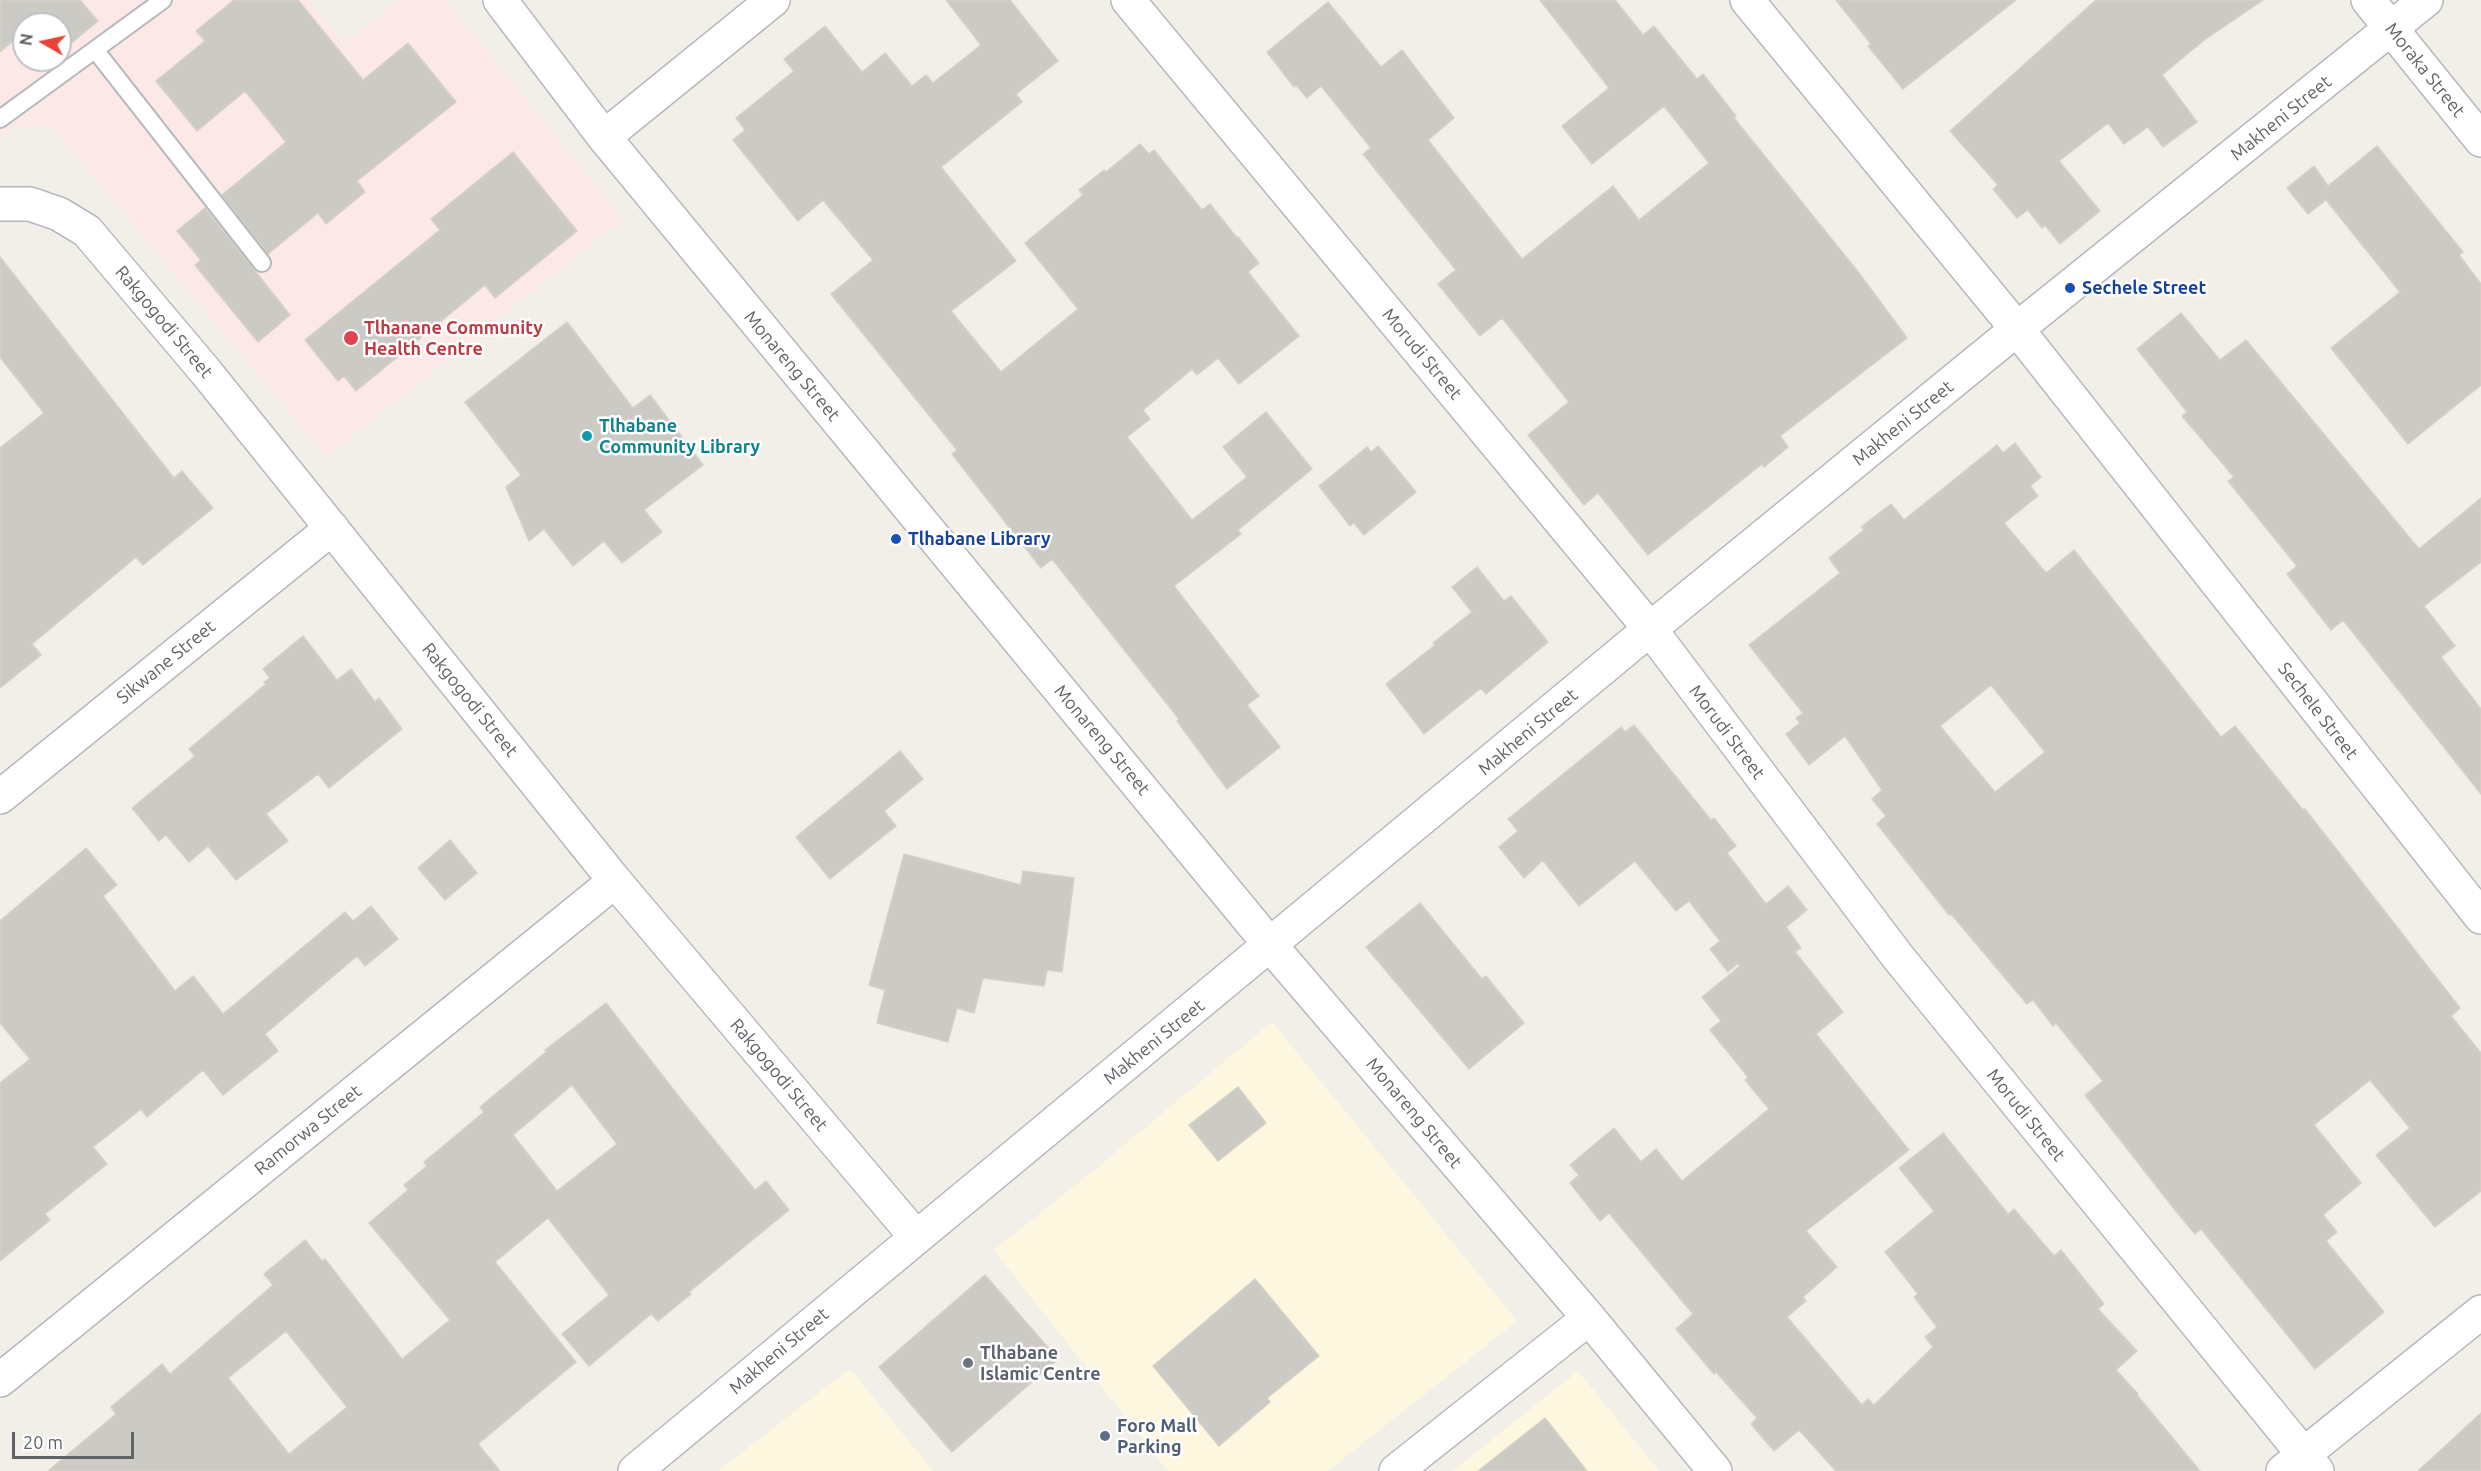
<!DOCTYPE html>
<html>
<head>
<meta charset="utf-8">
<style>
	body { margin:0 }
	#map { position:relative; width:2481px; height:1471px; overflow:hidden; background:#f1efe8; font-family:Ubuntu,sans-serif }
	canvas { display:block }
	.north { position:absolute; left:12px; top:12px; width:60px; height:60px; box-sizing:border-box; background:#fff; border:2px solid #bfc1c3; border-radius:50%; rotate:279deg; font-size:16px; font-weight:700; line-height:24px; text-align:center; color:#5f6368 }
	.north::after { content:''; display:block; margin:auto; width:21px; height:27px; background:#ea4335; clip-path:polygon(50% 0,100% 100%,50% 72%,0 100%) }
	.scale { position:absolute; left:12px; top:1432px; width:122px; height:27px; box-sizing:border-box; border:3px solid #5f6368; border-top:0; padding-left:8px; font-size:18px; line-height:21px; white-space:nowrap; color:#5f6368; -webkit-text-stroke:4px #fff; paint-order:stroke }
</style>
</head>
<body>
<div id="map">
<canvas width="2481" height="1471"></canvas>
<div class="north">N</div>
<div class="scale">20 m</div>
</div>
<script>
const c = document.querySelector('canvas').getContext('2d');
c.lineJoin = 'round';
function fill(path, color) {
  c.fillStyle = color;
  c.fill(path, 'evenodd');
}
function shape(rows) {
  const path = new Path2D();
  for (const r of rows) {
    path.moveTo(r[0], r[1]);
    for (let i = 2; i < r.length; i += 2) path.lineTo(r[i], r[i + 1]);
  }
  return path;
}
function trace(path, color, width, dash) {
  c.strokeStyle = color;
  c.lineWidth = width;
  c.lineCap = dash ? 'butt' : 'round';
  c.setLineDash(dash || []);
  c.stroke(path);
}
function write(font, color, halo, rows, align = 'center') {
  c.font = font + ' Ubuntu,sans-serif';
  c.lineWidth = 5;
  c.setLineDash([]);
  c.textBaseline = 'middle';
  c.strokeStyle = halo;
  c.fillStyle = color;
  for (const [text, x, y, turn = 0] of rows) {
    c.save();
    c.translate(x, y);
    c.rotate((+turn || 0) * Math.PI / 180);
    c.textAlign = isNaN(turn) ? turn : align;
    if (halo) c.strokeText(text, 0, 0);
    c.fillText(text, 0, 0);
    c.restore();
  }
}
fill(shape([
	[1272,1022,1517,1321,1328,1471,1168,1471,994,1250,1092,1172],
	[850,1369,933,1471,718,1471],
	[1578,1371,1659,1471,1453,1471]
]), '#fef7e0');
fill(shape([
	[0,0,309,0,344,44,399,0,446,0,623,219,326,457,53,128,15,125,0,138],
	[24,24,60,24,60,60,24,60]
]), '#fce8e6');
const building = shape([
	[0,0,80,0,98,21,62,51,60,48,60,24,40,24,37,21,34,24,24,24,24,32,0,52,0,0],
	[234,0,298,0,363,80,408,43,456,102,357,181,365,192,326,224,318,213,268,254,222,195,286,142,245,91,197,131,156,81,205,41,196,31,234,0],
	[946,0,1010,0,1058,61,1016,94,1022,102,941,167,1016,261,951,311,1001,372,1078,309,1025,243,1083,195,1079,190,1104,170,1106,172,1140,144,1149,154,1154,150,1202,210,1210,204,1237,238,1238,237,1259,263,1248,272,1299,336,1239,384,1218,358,1197,375,1192,369,1143,410,1150,419,1127,437,1192,520,1247,477,1223,447,1266,412,1312,469,1238,530,1241,534,1174,586,1259,696,1247,705,1280,747,1227,789,1177,721,1179,719,1052,559,1041,568,952,454,957,450,831,294,873,260,823,200,798,221,733,140,745,130,736,118,794,71,784,59,825,26,862,72,885,53,912,86,926,75,933,83,981,45,946,0],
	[1540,0,1615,0,1643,35,1654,26,1697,79,1703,74,1736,116,1734,118,1859,273,1907,338,1780,436,1788,447,1764,467,1762,464,1648,555,1598,493,1584,505,1528,435,1569,402,1502,318,1480,336,1438,284,1456,270,1363,154,1371,148,1321,86,1307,98,1296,85,1294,87,1267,52,1328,2,1381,67,1402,50,1454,118,1428,140,1522,259,1613,186,1639,220,1709,163,1664,106,1592,164,1562,126,1609,88,1540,0],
	[1836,0,2016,0,1903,89,1868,46,1871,44,1836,0],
	[2096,0,2263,0,2203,41,2162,75,2197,122,2163,147,2148,127,2124,144,2108,123,2059,161,2100,211,2060,244,2045,225,2042,228,2028,210,2017,218,1993,189,1998,185,1950,131,2096,0],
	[2377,146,2463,252,2459,255,2481,284,2481,385,2408,444,2331,348,2400,292,2326,200,2308,214,2287,188,2314,166,2328,186,2377,146],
	[513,152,577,231,495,298,485,285,356,391,344,376,338,381,305,340,440,230,431,219,513,152],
	[205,208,290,315,258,342,195,265,201,260,177,231,205,208],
	[0,257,174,478,182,471,213,508,143,565,136,557,32,644,41,655,0,688,0,448,44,413,0,357,0,257],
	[2181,313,2220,360,2246,340,2419,549,2481,498,2481,562,2424,606,2455,646,2441,657,2481,709,2481,794,2343,620,2331,630,2287,574,2297,566,2228,481,2234,477,2182,416,2187,412,2137,349,2181,313],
	[567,322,633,408,650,395,703,465,644,510,662,532,622,563,604,541,573,566,544,529,529,541,506,487,521,475,465,402,567,322],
	[2015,443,2041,477,2030,486,2038,496,2004,523,2046,573,2074,550,2221,737,2235,726,2303,810,2305,809,2460,1008,2451,1016,2481,1053,2481,1191,2435,1227,2376,1155,2410,1128,2370,1080,2314,1125,2361,1183,2323,1215,2337,1232,2326,1241,2384,1312,2315,1369,2201,1229,2195,1234,2175,1210,2085,1095,2103,1081,2056,1023,2053,1026,2033,1000,2027,1004,1951,914,1949,915,1877,824,1886,816,1872,799,1882,790,1845,736,1809,765,1786,734,1800,723,1796,718,1803,713,1749,645,1840,573,1829,558,1864,530,1861,527,1891,504,1904,520,1997,445,2003,453,2015,443],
	[1991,685,2045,752,1995,792,1940,726,1991,685],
	[1378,446,1416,492,1364,535,1354,523,1350,526,1319,486,1367,447,1371,452,1378,446],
	[1477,567,1504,601,1511,596,1548,642,1486,694,1481,688,1424,734,1386,684,1435,645,1433,643,1472,612,1452,587,1477,567],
	[303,636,337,680,351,669,375,702,379,698,402,729,329,788,318,774,266,814,288,841,236,880,208,846,189,862,166,835,159,841,132,808,195,756,189,749,266,684,264,682,270,678,263,669,303,636],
	[1634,725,1711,820,1714,818,1736,846,1727,853,1766,904,1788,886,1807,910,1786,927,1801,948,1795,952,1843,1012,1816,1034,1909,1150,1806,1231,1837,1267,1803,1297,1806,1301,1787,1317,1862,1405,1868,1399,1874,1405,1933,1347,1925,1337,1937,1327,1914,1297,1918,1294,1885,1252,1934,1211,1899,1168,1943,1133,2008,1214,2014,1209,2054,1256,2061,1250,2104,1304,2098,1309,2137,1351,2116,1370,2138,1394,2137,1395,2200,1471,1836,1471,1799,1430,1774,1451,1751,1424,1757,1418,1716,1372,1714,1374,1676,1329,1693,1314,1609,1213,1600,1221,1570,1183,1579,1175,1570,1165,1614,1128,1641,1162,1656,1149,1682,1181,1769,1109,1745,1080,1748,1077,1710,1030,1721,1021,1702,997,1740,966,1738,963,1728,972,1710,949,1720,941,1689,901,1676,911,1635,861,1579,906,1545,863,1542,861,1524,878,1499,847,1518,831,1508,819,1621,727,1625,732,1634,725],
	[900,751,923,779,884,811,896,826,830,879,796,837,900,751],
	[450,840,477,873,445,900,418,868,450,840],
	[86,848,117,885,103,896,175,991,193,976,223,1014,345,912,353,921,371,906,398,939,365,966,357,956,265,1034,278,1051,223,1095,203,1070,147,1117,141,1109,93,1147,107,1164,45,1214,50,1220,0,1261,0,1083,30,1059,0,1023,0,921,86,848],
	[904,854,1021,885,1023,871,1074,878,1062,972,1047,970,1044,986,983,978,974,1013,957,1008,948,1042,877,1023,885,990,869,985,904,854],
	[1420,903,1482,979,1486,976,1524,1023,1469,1069,1366,947,1420,903],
	[606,1003,680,1098,755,1190,766,1181,789,1210,689,1292,691,1294,658,1321,651,1314,589,1366,562,1334,609,1295,548,1218,495,1262,576,1362,478,1444,500,1471,48,1471,116,1414,111,1407,162,1364,170,1374,273,1285,264,1274,305,1240,322,1261,325,1259,402,1359,450,1320,369,1223,408,1190,404,1185,427,1166,424,1162,484,1112,480,1107,546,1052,545,1050,606,1003],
	[572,1085,617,1144,557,1191,513,1135,572,1085],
	[286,1331,347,1407,289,1454,228,1378,286,1331],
	[1238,1087,1266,1123,1218,1161,1189,1125,1238,1087],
	[985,1275,1058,1359,952,1452,879,1367,985,1275],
	[1255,1279,1319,1356,1267,1398,1270,1402,1219,1446,1153,1366,1255,1279],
	[2481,1413,2481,1471,2418,1471,2481,1413],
	[1545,1418,1587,1471,1478,1471,1545,1418]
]);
fill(building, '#cccac5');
trace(building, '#d6d1c6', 1.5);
const lane = shape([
	[96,51,262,263],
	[0,119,163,0]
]);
const street = shape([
	[500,0,604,137,1271,946,1589,1318,1715,1471],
	[1128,0,1650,629,1898,957,2317,1471],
	[1747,0,2017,329,2481,917],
	[2368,0,2481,140],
	[604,137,773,0],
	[0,204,30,204,59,214,87,231,206,372,615,881,916,1237],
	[0,797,332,528],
	[0,1380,615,881],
	[635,1471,1650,629,2017,329,2426,0],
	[1396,1471,1589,1318],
	[2283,1471,2481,1312]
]);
trace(lane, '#b5b8bc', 20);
trace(street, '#b5b8bc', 36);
trace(lane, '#fff', 16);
trace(street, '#fff', 33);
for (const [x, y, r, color] of [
	[2070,288,6,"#1a4fb4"],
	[351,338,8,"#e0444e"],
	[587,436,6,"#0f9aa8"],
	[896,539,6,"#1a4fb4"],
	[968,1363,6,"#6b7280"],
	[1105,1436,6,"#5c6f8a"]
]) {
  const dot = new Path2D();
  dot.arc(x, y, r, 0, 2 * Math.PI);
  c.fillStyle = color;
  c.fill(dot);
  trace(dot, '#fff', 2);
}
write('18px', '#5f6368', '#fff', [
	["Moraka Street",2425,70,51],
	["Makheni Street",2281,118,-39],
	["Rakgogodi Street",164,322,50],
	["Morudi Street",1422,354,50],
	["Monareng Street",792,366,50],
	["Makheni Street",1903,423,-39],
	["Sikwane Street",166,662,-39],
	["Rakgogodi Street",470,700,51],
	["Sechele Street",2318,711,52],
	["Makheni Street",1528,732,-40],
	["Morudi Street",1727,732,53],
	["Monareng Street",1102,740,50],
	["Makheni Street",1154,1042,-39],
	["Rakgogodi Street",779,1075,50],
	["Monareng Street",1414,1113,50],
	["Morudi Street",2026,1115,51],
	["Ramorwa Street",308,1130,-39],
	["Makheni Street",779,1351,-40]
]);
write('bold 18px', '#164399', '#fff', [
	["Sechele Street",2082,288],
	["Tlhabane Library",908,539]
], 'left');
write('bold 18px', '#be3a42', '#fff', [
	["Tlhanane Community",364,328],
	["Health Centre",364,349]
], 'left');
write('bold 18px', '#0d838f', '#fff', [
	["Tlhabane",599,426],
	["Community Library",599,447]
], 'left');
write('bold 18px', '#5b616d', '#fff', [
	["Tlhabane",980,1353],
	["Islamic Centre",980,1374]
], 'left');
write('bold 18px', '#4e5e75', '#fff', [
	["Foro Mall",1117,1426],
	["Parking",1117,1447]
], 'left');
</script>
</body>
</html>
